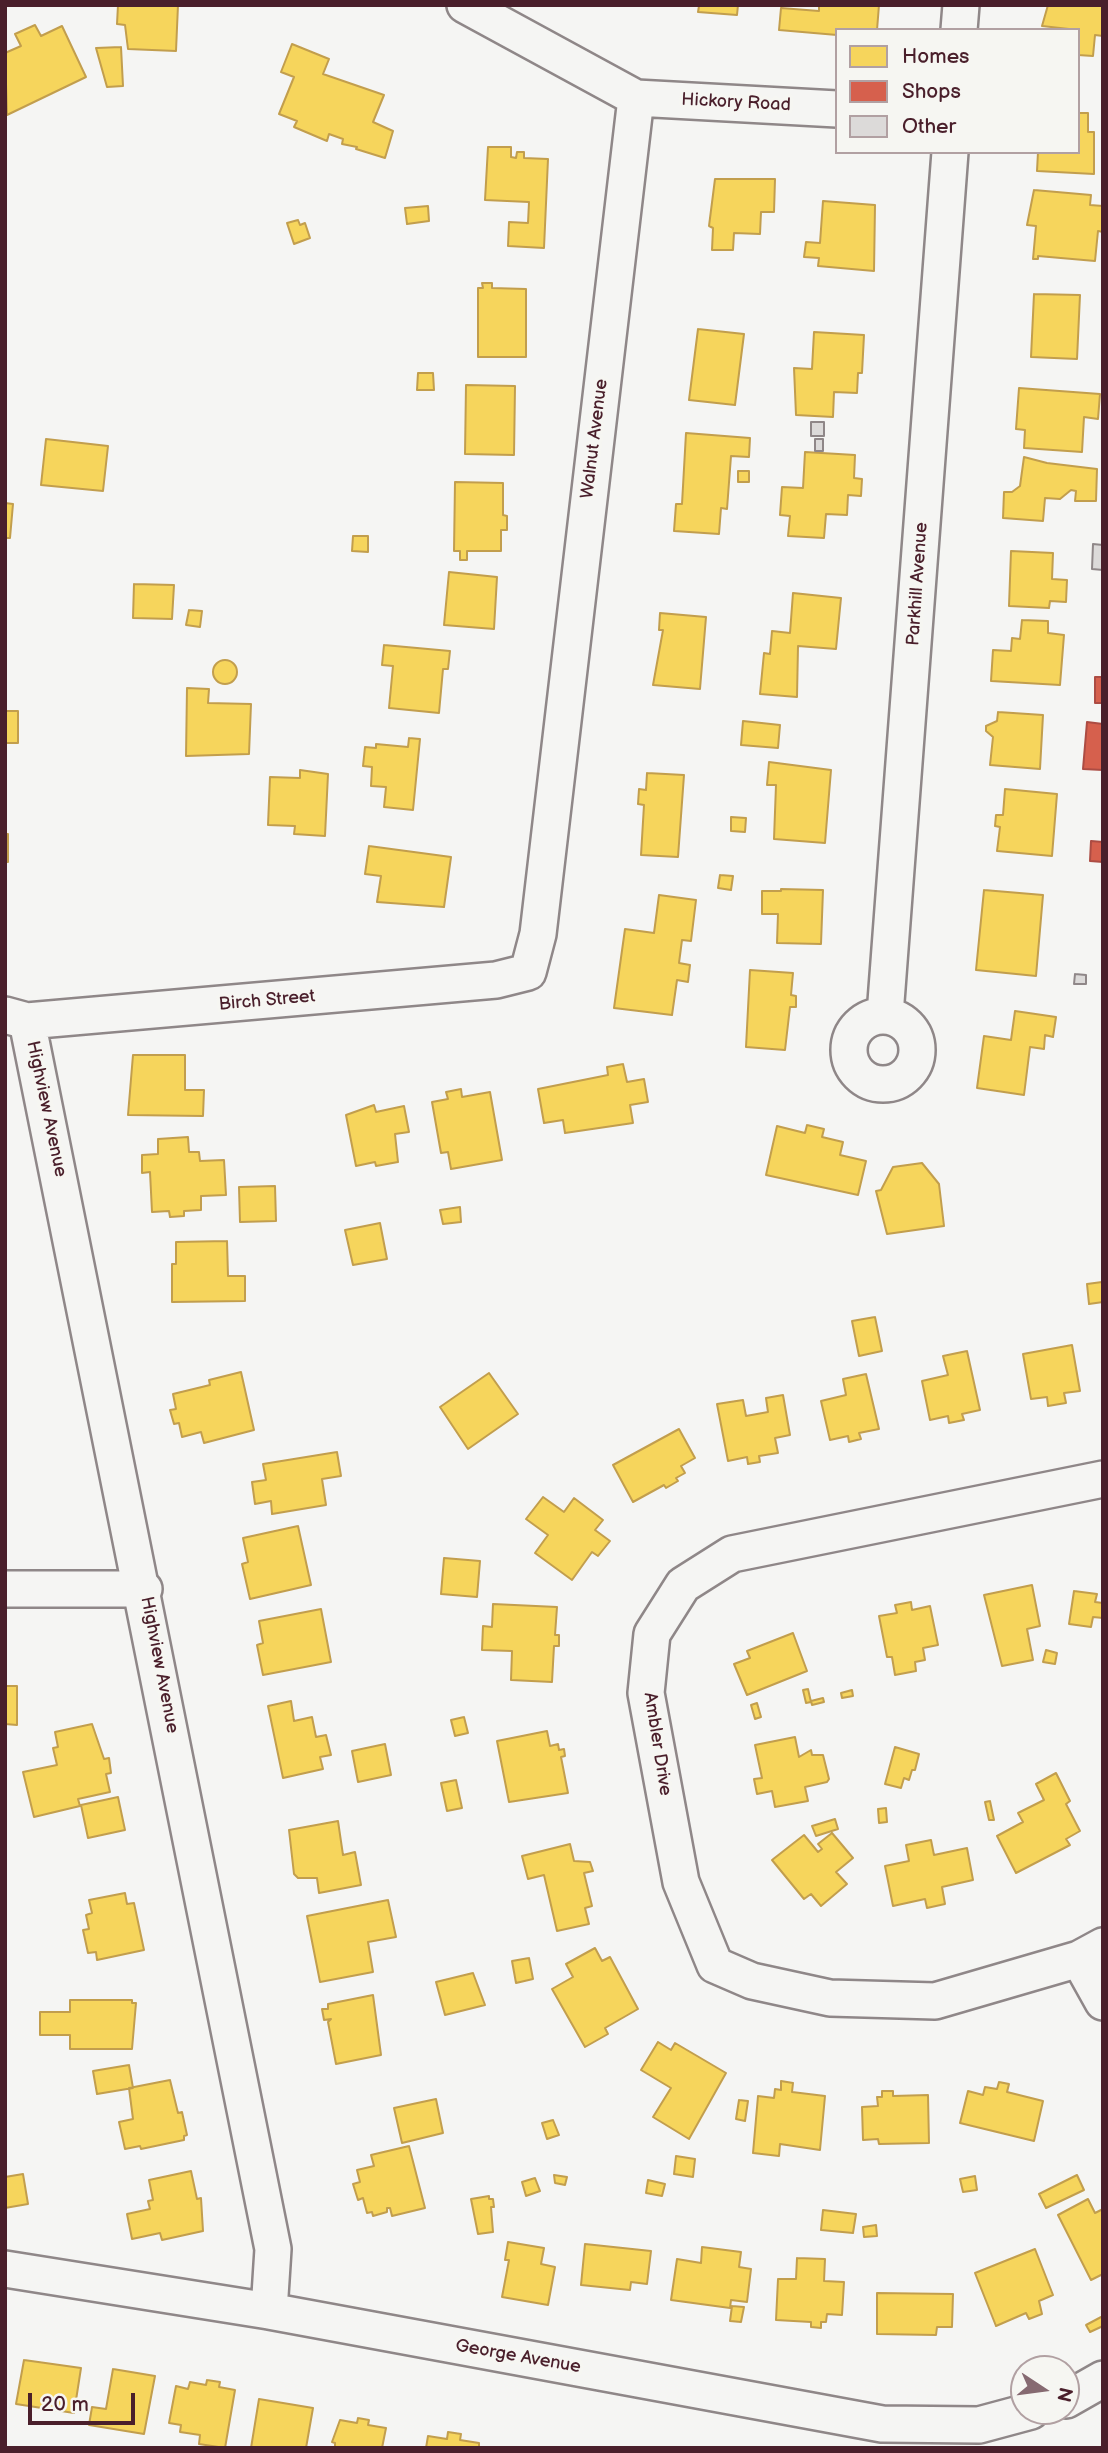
<!DOCTYPE html>
<html>
<head>
<meta charset="utf-8">
<style>
	body { margin:0 }
	#map { position:relative; width:1108px; height:2453px; overflow:hidden; background:#f5f5f3; font-family:"Balsamiq Sans",sans-serif }
	canvas { display:block }
	.frame { position:absolute; inset:0; border:7px solid #4a1f2b; pointer-events:none }
	.legend { position:absolute; left:835px; top:28px; width:245px; height:126px; box-sizing:border-box; background:#f6f6f2; border:2px solid #b1a0a2; margin:0; padding:9px 12px; list-style:none; font-size:21px; color:#4a1f2b }
	.legend li { display:flex; align-items:center; gap:14px; height:35px }
	.legend b { width:35px; border:2px solid #b1a0a2 }
	.north { position:absolute; left:1010px; top:2355px; width:70px; height:70px; box-sizing:border-box; background:#f6f6f2; border:2px solid #b1a0a2; border-radius:50%; rotate:103deg; font-size:19px; font-weight:700; line-height:28px; text-align:center; color:#4a1f2b }
	.north::after { content:''; display:block; margin:auto; width:24px; height:32px; background:#866a71; clip-path:polygon(50% 0,100% 100%,50% 72%,0 100%) }
	.scale { position:absolute; left:28px; top:2393px; width:107px; height:32px; box-sizing:border-box; border:4px solid #4a1f2b; border-top:0; padding-left:9px; font-size:21px; line-height:24px; white-space:nowrap; color:#4a1f2b; -webkit-text-stroke:5px #f6f6f2; paint-order:stroke }
</style>
</head>
<body>
<div id="map">
<canvas width="1108" height="2453"></canvas>
<div class="frame"></div>
<ul class="legend">
<li><b style="height:19px;background:#f6d55c"></b>Homes</li>
<li><b style="height:19px;background:#d6604d"></b>Shops</li>
<li><b style="height:19px;background:#dcdad9"></b>Other</li>
</ul>
<div class="north">N</div>
<div class="scale">20 m</div>
</div>
<script>
const c = document.querySelector('canvas').getContext('2d');
c.lineJoin = 'round';
function fill(path, color) {
  c.fillStyle = color;
  c.fill(path, 'evenodd');
}
function shape(rows) {
  const path = new Path2D();
  for (const r of rows) {
    if (r.length === 3) {
      path.moveTo(r[0] + r[2], r[1]);
      path.arc(r[0], r[1], r[2], 0, 2 * Math.PI);
      continue;
    }
    path.moveTo(r[0], r[1]);
    for (let i = 2; i < r.length; i += 2) path.lineTo(r[i], r[i + 1]);
  }
  return path;
}
function trace(path, color, width, dash) {
  c.strokeStyle = color;
  c.lineWidth = width;
  c.lineCap = dash ? 'butt' : 'round';
  c.setLineDash(dash || []);
  c.stroke(path);
}
function write(font, color, halo, rows, align = 'center') {
  c.font = font + ' "Balsamiq Sans",sans-serif';
  c.lineWidth = 7;
  c.setLineDash([]);
  c.textBaseline = 'middle';
  c.strokeStyle = halo;
  c.fillStyle = color;
  for (const [text, x, y, turn = 0] of rows) {
    c.save();
    c.translate(x, y);
    c.rotate((+turn || 0) * Math.PI / 180);
    c.textAlign = isNaN(turn) ? turn : align;
    if (halo) c.strokeText(text, 0, 0);
    c.fillText(text, 0, 0);
    c.restore();
  }
}
const homes = shape([
	[118,5,178,5,176,51,128,49,125,25,117,24,118,5],
	[687,5,738,5,737,15,698,12,699,6,687,5],
	[819,5,879,5,877,30,837,30,837,35,779,30,781,8,819,11,819,5],
	[1048,5,1103,5,1103,36,1095,35,1093,56,1078,55,1078,30,1042,26,1048,5],
	[35,25,41,36,62,26,86,77,7,115,5,53,21,46,15,34,35,25],
	[292,44,329,59,323,74,384,95,373,122,393,131,385,158,356,149,357,147,342,144,343,139,329,134,327,141,294,127,297,121,279,114,294,77,281,72,292,44],
	[121,47,123,86,107,87,96,48,121,47],
	[1078,113,1088,113,1088,132,1094,132,1094,174,1037,171,1038,152,1078,152,1078,113],
	[488,147,511,147,511,157,516,158,517,152,524,152,524,158,548,159,544,248,508,246,509,222,528,223,529,202,485,200,488,147],
	[715,179,775,179,774,212,761,212,760,234,734,233,733,250,712,250,713,228,709,226,715,179],
	[1034,190,1091,195,1090,205,1103,206,1103,232,1098,231,1095,261,1038,256,1038,259,1033,259,1036,226,1027,225,1034,190],
	[823,201,875,205,874,271,818,266,819,258,804,257,806,242,820,243,823,201],
	[428,206,429,221,407,224,405,208,428,206],
	[298,220,300,225,305,223,310,238,294,244,287,223,298,220],
	[482,283,492,283,492,288,526,289,526,357,478,357,478,288,483,288,482,283],
	[1034,294,1080,295,1077,359,1031,357,1034,294],
	[698,329,744,334,735,405,689,400,698,329],
	[814,332,864,335,862,373,858,373,857,393,834,392,833,417,796,415,794,368,812,369,814,332],
	[418,373,433,373,434,390,417,390,418,373],
	[466,385,515,386,514,455,465,454,466,385],
	[1019,388,1100,394,1098,419,1084,417,1082,452,1024,448,1025,430,1016,429,1019,388],
	[686,433,750,438,749,457,731,456,727,509,721,508,719,534,674,531,676,504,682,504,686,433],
	[46,439,108,446,103,491,41,485,46,439],
	[805,452,855,455,854,478,862,479,861,496,848,495,847,515,826,514,824,538,788,536,790,516,780,515,782,487,803,488,805,452],
	[1024,457,1047,463,1097,469,1096,501,1075,501,1076,491,1071,490,1060,499,1045,498,1043,521,1003,518,1004,492,1012,492,1020,486,1024,457],
	[738,471,749,471,749,482,738,482,738,471],
	[455,482,503,483,503,515,507,516,507,530,501,530,501,551,467,551,467,560,460,560,460,551,454,551,455,482],
	[5,503,13,504,10,538,5,538,5,503],
	[353,536,368,536,368,552,352,551,353,536],
	[1011,551,1053,553,1052,579,1067,580,1066,602,1050,601,1049,608,1009,606,1011,551],
	[449,572,497,577,494,629,444,625,449,572],
	[134,584,174,585,172,619,133,618,134,584],
	[793,593,841,598,836,649,798,646,797,697,760,694,764,653,770,654,772,631,790,633,793,593],
	[189,610,202,611,200,627,186,625,189,610],
	[660,613,706,617,700,689,653,685,663,630,659,630,660,613],
	[1022,620,1048,621,1048,633,1064,635,1060,685,991,681,993,650,1011,651,1012,638,1020,639,1022,620],
	[384,645,450,651,448,669,443,669,439,713,389,708,393,666,382,665,384,645],
	[225,672,12],
	[187,688,209,689,208,703,251,704,249,754,186,756,187,688],
	[5,711,18,711,18,743,5,743,5,711],
	[998,712,1043,715,1040,769,990,765,993,737,986,731,986,726,997,721,998,712],
	[743,721,780,725,778,748,741,745,743,721],
	[409,738,420,739,413,810,384,807,386,787,371,786,372,767,363,766,365,747,376,748,376,744,408,747,409,738],
	[769,762,831,770,825,843,774,839,776,785,767,785,769,762],
	[300,770,328,774,325,836,294,834,295,826,268,825,270,777,300,778,300,770],
	[647,773,684,775,678,857,641,855,644,805,638,804,639,789,646,790,647,773],
	[1005,789,1057,794,1052,856,997,851,1000,827,995,826,996,815,1003,815,1005,789],
	[731,817,746,818,745,832,731,831,731,817],
	[5,834,8,834,8,862,5,862,5,834],
	[369,846,451,857,444,907,377,902,381,876,365,874,369,846],
	[720,875,733,876,731,890,718,888,720,875],
	[781,889,823,890,821,944,777,943,778,914,762,914,762,891,781,891,781,889],
	[984,890,1043,895,1036,976,976,970,984,890],
	[659,895,696,900,691,941,682,940,679,963,690,965,688,982,677,980,672,1015,614,1008,625,929,654,933,659,895],
	[750,970,793,973,791,995,796,996,796,1007,790,1007,785,1050,746,1047,750,970],
	[1015,1011,1056,1017,1053,1037,1045,1035,1044,1049,1030,1047,1024,1095,977,1088,984,1036,1011,1040,1015,1011],
	[133,1055,185,1055,185,1090,204,1090,203,1116,128,1115,133,1055],
	[623,1064,627,1082,644,1079,648,1102,630,1105,633,1123,565,1133,563,1120,544,1123,538,1089,608,1075,607,1067,623,1064],
	[461,1089,462,1097,490,1092,502,1160,451,1169,448,1152,441,1153,432,1102,448,1099,446,1092,461,1089],
	[374,1105,376,1112,404,1106,409,1132,395,1134,398,1162,376,1166,375,1162,356,1166,346,1115,374,1105],
	[807,1125,824,1129,822,1137,843,1142,840,1155,866,1161,858,1195,766,1175,777,1126,805,1133,807,1125],
	[188,1137,189,1152,199,1152,200,1161,224,1160,226,1195,201,1196,201,1210,184,1211,184,1216,170,1217,169,1211,152,1212,150,1172,142,1173,142,1155,158,1154,158,1139,188,1137],
	[922,1163,939,1184,944,1226,887,1234,876,1191,881,1190,893,1167,922,1163],
	[275,1186,276,1221,240,1222,239,1187,275,1186],
	[460,1207,461,1222,443,1224,440,1210,460,1207],
	[380,1223,387,1259,353,1265,345,1230,380,1223],
	[227,1241,228,1276,245,1276,245,1301,172,1302,172,1264,176,1264,176,1242,227,1241],
	[1102,1282,1103,1302,1089,1304,1087,1284,1102,1282],
	[875,1317,882,1351,859,1356,852,1321,875,1317],
	[1072,1345,1080,1391,1064,1393,1066,1403,1048,1406,1047,1397,1031,1399,1023,1354,1072,1345],
	[967,1351,980,1410,962,1414,964,1420,949,1423,948,1416,930,1420,922,1381,948,1375,943,1356,967,1351],
	[241,1372,254,1430,204,1443,201,1432,182,1437,179,1423,174,1424,170,1410,176,1409,173,1394,210,1385,209,1380,241,1372],
	[489,1373,518,1414,468,1449,440,1407,489,1373],
	[866,1374,879,1429,859,1433,861,1439,849,1442,848,1436,830,1440,821,1401,846,1395,843,1379,866,1374],
	[783,1395,790,1435,775,1438,778,1453,759,1456,760,1462,748,1464,747,1457,728,1461,717,1404,743,1400,746,1416,768,1412,766,1398,783,1395],
	[679,1429,695,1458,681,1466,685,1473,676,1478,678,1481,666,1488,664,1485,633,1502,613,1465,679,1429],
	[337,1452,341,1476,322,1479,326,1505,272,1514,271,1501,255,1504,252,1482,266,1480,263,1464,337,1452],
	[543,1497,564,1512,574,1498,603,1520,595,1530,610,1541,598,1556,592,1552,572,1580,535,1553,548,1535,526,1519,543,1497],
	[298,1526,311,1585,250,1599,242,1564,248,1562,243,1538,298,1526],
	[444,1558,480,1561,477,1597,441,1594,444,1558],
	[1032,1585,1040,1626,1027,1629,1033,1660,1002,1666,984,1595,1032,1585],
	[1074,1591,1097,1594,1095,1602,1103,1603,1103,1618,1093,1617,1091,1627,1069,1624,1074,1591],
	[911,1602,912,1610,930,1606,938,1645,923,1648,925,1660,915,1662,916,1671,895,1675,892,1657,887,1657,879,1616,897,1613,895,1605,911,1602],
	[493,1604,557,1607,555,1635,559,1635,559,1646,554,1646,552,1682,511,1680,512,1651,482,1650,483,1626,492,1627,493,1604],
	[321,1609,331,1662,263,1675,257,1645,263,1643,259,1621,321,1609],
	[793,1633,807,1671,747,1695,734,1664,750,1658,747,1651,793,1633],
	[1046,1650,1057,1653,1055,1664,1043,1662,1046,1650],
	[5,1686,17,1686,17,1725,5,1724,5,1686],
	[808,1689,811,1702,806,1703,803,1690,808,1689],
	[852,1690,853,1696,842,1698,841,1693,852,1690],
	[823,1698,824,1702,812,1705,811,1701,823,1698],
	[291,1701,294,1721,312,1717,316,1737,326,1735,331,1755,320,1757,323,1769,283,1778,268,1706,291,1701],
	[757,1703,761,1717,755,1719,751,1705,757,1703],
	[464,1717,468,1733,455,1736,451,1720,464,1717],
	[92,1724,104,1759,109,1758,111,1773,106,1774,110,1792,78,1799,80,1806,34,1817,23,1772,57,1765,53,1748,58,1747,55,1732,92,1724],
	[547,1731,550,1746,558,1744,559,1750,564,1749,565,1756,561,1757,568,1793,509,1802,497,1741,547,1731],
	[795,1737,799,1757,811,1750,812,1755,823,1755,829,1779,827,1782,805,1787,808,1801,775,1807,772,1791,757,1794,754,1779,762,1778,755,1745,795,1737],
	[385,1744,391,1775,358,1782,352,1751,385,1744],
	[895,1747,919,1754,915,1770,912,1770,909,1780,904,1778,901,1788,885,1784,895,1747],
	[1056,1773,1070,1801,1066,1804,1080,1831,1066,1839,1070,1845,1016,1873,997,1836,1023,1822,1018,1813,1044,1800,1036,1784,1056,1773],
	[456,1780,462,1808,447,1811,441,1783,456,1780],
	[118,1797,125,1830,88,1838,81,1805,118,1797],
	[990,1801,994,1820,989,1820,985,1802,990,1801],
	[886,1808,887,1822,879,1823,878,1809,886,1808],
	[835,1819,838,1829,816,1836,812,1826,835,1819],
	[338,1821,343,1855,355,1852,361,1885,319,1893,317,1878,298,1878,294,1874,289,1830,338,1821],
	[832,1833,853,1858,836,1872,847,1884,821,1906,811,1894,804,1899,772,1860,804,1835,818,1852,822,1849,818,1844,832,1833],
	[931,1840,934,1855,967,1848,973,1880,942,1887,945,1904,927,1908,925,1899,893,1906,885,1866,909,1861,906,1845,931,1840],
	[570,1844,574,1861,590,1862,593,1871,584,1873,592,1906,585,1908,589,1924,557,1931,544,1875,528,1879,522,1856,570,1844],
	[125,1893,127,1904,134,1903,144,1950,97,1960,96,1952,88,1953,83,1930,89,1929,86,1915,92,1913,89,1900,125,1893],
	[388,1900,396,1937,368,1942,373,1972,320,1982,307,1916,388,1900],
	[595,1948,602,1961,610,1957,638,2009,605,2028,608,2034,585,2047,552,1989,573,1977,566,1964,595,1948],
	[529,1958,533,1979,516,1983,512,1961,529,1958],
	[473,1973,485,2005,445,2015,436,1982,473,1973],
	[373,1995,381,2055,336,2064,328,2022,331,2019,324,2020,322,2009,328,2009,328,2004,373,1995],
	[70,2000,132,2000,132,2003,136,2003,132,2049,70,2049,70,2035,40,2035,40,2012,70,2012,70,2000],
	[658,2042,671,2050,675,2043,726,2073,689,2139,653,2117,671,2088,641,2070,658,2042],
	[129,2065,133,2088,97,2094,93,2071,129,2065],
	[170,2080,178,2113,182,2112,187,2135,184,2136,184,2140,141,2149,140,2146,125,2149,119,2122,133,2119,129,2088,170,2080],
	[781,2081,793,2083,792,2092,825,2096,820,2150,780,2144,779,2156,753,2153,758,2096,774,2098,775,2089,781,2090,781,2081],
	[999,2082,1009,2084,1007,2092,1043,2101,1034,2141,960,2123,968,2091,983,2095,985,2087,997,2089,999,2082],
	[882,2091,893,2091,893,2096,928,2095,929,2143,879,2144,878,2139,863,2140,862,2107,878,2106,877,2097,882,2097,882,2091],
	[436,2099,443,2133,402,2143,394,2108,436,2099],
	[739,2100,748,2101,745,2121,736,2119,739,2100],
	[553,2120,559,2135,547,2139,542,2123,553,2120],
	[409,2146,425,2208,392,2216,390,2208,387,2208,387,2212,373,2216,372,2212,367,2213,363,2198,358,2200,353,2184,360,2182,357,2170,374,2166,371,2155,409,2146],
	[676,2156,695,2159,693,2177,674,2174,676,2156],
	[191,2171,197,2199,201,2198,203,2231,162,2240,160,2233,132,2239,127,2214,150,2209,148,2201,153,2200,149,2180,191,2171],
	[23,2174,28,2204,5,2208,5,2177,23,2174],
	[554,2175,567,2177,565,2185,555,2183,554,2175],
	[1077,2175,1084,2190,1046,2208,1039,2194,1077,2175],
	[975,2176,977,2190,963,2192,960,2179,975,2176],
	[535,2178,540,2191,526,2196,522,2182,535,2178],
	[648,2180,665,2184,662,2196,646,2193,648,2180],
	[489,2196,489,2199,493,2199,494,2207,491,2207,493,2232,478,2234,471,2199,489,2196],
	[1088,2199,1095,2213,1103,2209,1103,2274,1091,2280,1058,2215,1088,2199],
	[823,2210,856,2214,853,2233,821,2230,823,2210],
	[876,2225,877,2236,864,2237,863,2227,876,2225],
	[508,2242,544,2248,541,2264,555,2267,548,2305,502,2297,509,2260,505,2260,508,2242],
	[585,2244,651,2251,647,2284,631,2282,630,2290,581,2285,585,2244],
	[702,2247,741,2252,739,2267,751,2269,747,2302,731,2300,730,2308,671,2300,677,2259,701,2263,702,2247],
	[1035,2249,1053,2295,1039,2301,1042,2314,1029,2319,1026,2313,996,2326,975,2273,1035,2249],
	[797,2258,825,2259,824,2281,844,2282,842,2315,827,2314,826,2322,821,2322,821,2328,811,2327,811,2322,776,2320,778,2279,796,2279,797,2258],
	[877,2293,953,2294,952,2327,937,2327,936,2335,877,2334,877,2293],
	[732,2306,744,2307,741,2322,730,2321,732,2306],
	[1103,2316,1103,2326,1090,2332,1086,2325,1103,2316],
	[24,2360,81,2368,74,2413,16,2404,24,2360],
	[113,2369,155,2376,144,2434,89,2425,92,2407,106,2409,113,2369],
	[207,2380,220,2382,219,2387,235,2390,225,2448,199,2444,200,2435,180,2432,181,2425,169,2423,176,2386,188,2389,190,2382,206,2385,207,2380],
	[259,2399,313,2408,306,2448,251,2448,259,2399],
	[358,2418,369,2420,368,2425,386,2428,382,2448,335,2448,335,2443,332,2442,340,2420,357,2423,358,2418],
	[448,2432,461,2434,460,2440,479,2443,479,2448,426,2448,428,2436,447,2439,448,2432]
]);
fill(homes, '#f6d55c');
trace(homes, '#c29e4d', 2);
const shops = shape([
	[1095,677,1103,677,1103,703,1095,703,1095,677],
	[1087,722,1103,724,1103,770,1083,769,1087,722],
	[1091,841,1103,842,1103,862,1090,861,1091,841]
]);
fill(shops, '#d6604d');
trace(shops, '#ac4c43', 2);
const building = shape([
	[811,422,824,422,824,436,811,436,811,422],
	[815,439,823,439,823,451,815,451,815,439],
	[1093,544,1103,545,1103,570,1092,569,1093,544],
	[1075,974,1086,975,1086,984,1074,984,1075,974]
]);
fill(building, '#dcdad9');
trace(building, '#8f8788', 2);
const minor = shape([
	[465,5,636,98,837,109],
	[959,30,961,5],
	[5,1015,27,1021,496,980,528,972,538,934,636,98],
	[885,1015,950,152],
	[883,1050,34],
	[27,1021,273,2249,269,2311],
	[1103,1479,732,1554,683,1585,652,1634,646,1693,681,1882,715,1965,752,1981,830,1998,935,2001,1079,1959,1103,1946],
	[5,1589,144,1589],
	[1079,1959,1103,2002],
	[5,2269,269,2311,882,2424,979,2425,1031,2411],
	[1066,2400,1103,2379]
]);
trace(minor, '#8f8788', 40);
trace(minor, '#f5f5f3', 35);
write('18px', '#4a1f2b', '#f6f6f2', [
	["Hickory Road",736,103,3],
	["Walnut Avenue",595,439,-83],
	["Parkhill Avenue",918,584,-86],
	["Birch Street",267,1001,-5],
	["Highview Avenue",46,1109,78],
	["Highview Avenue",159,1665,79],
	["Ambler Drive",657,1744,81],
	["George Avenue",518,2357,10]
]);
</script>
</body>
</html>
